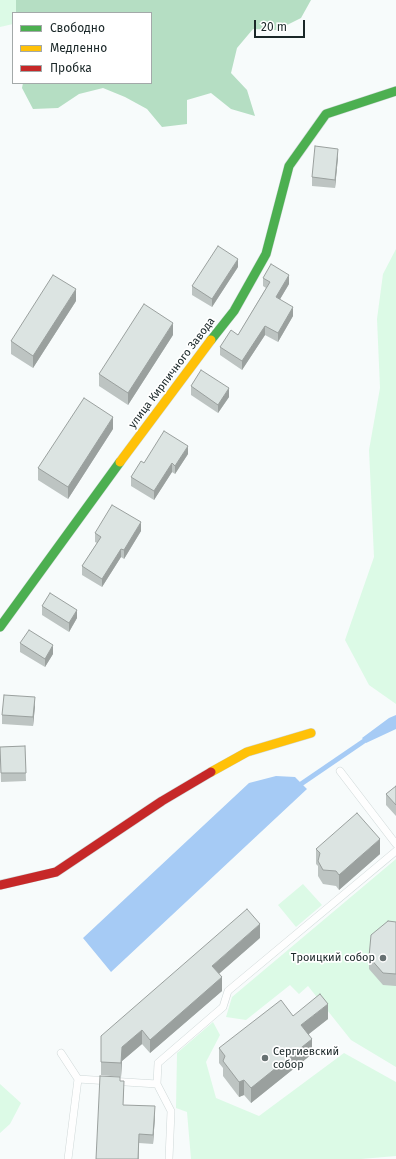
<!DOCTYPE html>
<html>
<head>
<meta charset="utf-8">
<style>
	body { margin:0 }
	#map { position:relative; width:396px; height:1159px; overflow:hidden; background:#f7fbfb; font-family:"Fira Sans",sans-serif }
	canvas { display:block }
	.legend { position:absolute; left:12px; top:12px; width:140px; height:72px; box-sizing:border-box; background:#fff; border:1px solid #a3a9a9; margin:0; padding:5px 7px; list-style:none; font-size:12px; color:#1a2728 }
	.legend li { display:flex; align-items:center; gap:8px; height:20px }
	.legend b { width:20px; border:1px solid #a3a9a9 }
	.scale { position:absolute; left:254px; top:20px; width:51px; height:18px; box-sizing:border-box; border:2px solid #1a2728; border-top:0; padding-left:5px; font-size:12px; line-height:14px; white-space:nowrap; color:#1a2728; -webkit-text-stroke:3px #fff; paint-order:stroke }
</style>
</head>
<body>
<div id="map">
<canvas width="396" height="1159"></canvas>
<ul class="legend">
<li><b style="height:5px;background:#4caf50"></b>Свободно</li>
<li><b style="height:5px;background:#ffc107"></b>Медленно</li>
<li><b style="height:5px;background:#c62828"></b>Пробка</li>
</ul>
<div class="scale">20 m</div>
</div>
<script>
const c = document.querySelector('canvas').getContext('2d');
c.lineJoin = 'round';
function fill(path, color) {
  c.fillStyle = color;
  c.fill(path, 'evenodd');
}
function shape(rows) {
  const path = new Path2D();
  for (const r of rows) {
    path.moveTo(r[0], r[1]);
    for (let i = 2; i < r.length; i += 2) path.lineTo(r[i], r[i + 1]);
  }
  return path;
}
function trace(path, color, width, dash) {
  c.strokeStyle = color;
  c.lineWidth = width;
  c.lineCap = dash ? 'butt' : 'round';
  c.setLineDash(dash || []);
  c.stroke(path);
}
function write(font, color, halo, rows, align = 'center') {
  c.font = font + ' "Fira Sans",sans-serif';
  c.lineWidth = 3.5;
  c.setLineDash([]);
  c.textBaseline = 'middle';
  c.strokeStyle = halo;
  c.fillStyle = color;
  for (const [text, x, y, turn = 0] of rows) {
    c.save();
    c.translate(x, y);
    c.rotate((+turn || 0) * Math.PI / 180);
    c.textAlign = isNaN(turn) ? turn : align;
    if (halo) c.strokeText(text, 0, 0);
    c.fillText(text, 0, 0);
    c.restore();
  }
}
fill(shape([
	[0,0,16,0,16,13,13,13,13,24,0,27],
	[396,249,396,704,369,685,345,640,374,557,369,450,380,388,377,319,383,274],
	[396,859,396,1067,351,1040,308,986,299,994,290,985,246,1020,226,1017,232,997],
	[303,884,322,905,296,927,278,905],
	[213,1022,220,1035,206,1062,216,1098,259,1116,344,1053,396,1082,396,1156,361,1159,191,1159,187,1112,176,1108,177,1053],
	[0,1084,21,1103,10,1124,0,1133]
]), '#dcfae6');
fill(shape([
	[16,0,311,0,301,18,277,30,253,29,237,48,231,73,247,90,255,116,231,109,211,93,187,100,187,124,162,127,147,109,125,97,103,88,79,94,58,108,33,109,22,88,23,83,151,83,151,13,16,13]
]), '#b5dec3');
fill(shape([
	[396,715,396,729,366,743,362,738,389,718],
	[276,776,295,777,307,789,111,972,83,938,249,783]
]), '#a6cbf5');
trace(shape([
	[301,784,364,741]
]), '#a6cbf5', 5);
const lane = shape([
	[340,771,396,844],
	[61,1053,78,1079,68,1159],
	[78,1079,157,1084,158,1063,223,1007,228,991,396,851],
	[157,1084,171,1111,169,1159]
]);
const fast = shape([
	[211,340,234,311,266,254,289,166,326,114,396,91],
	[0,627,120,462]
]);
const slow = shape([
	[120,462,211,340],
	[211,772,247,752,311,733]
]);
const jam = shape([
	[0,885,56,872,162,801,211,772]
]);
trace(lane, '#cfd8d8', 8);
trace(fast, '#cfd8d8', 10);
trace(slow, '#cfd8d8', 10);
trace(jam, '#cfd8d8', 10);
trace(lane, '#fefefe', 7);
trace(fast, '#4caf50', 9);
trace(slow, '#ffc107', 9);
trace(jam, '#c62828', 9);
fill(shape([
	[338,157,335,188,312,186,312,177],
	[238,267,212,307,192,295,192,286],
	[263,278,289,284,280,299,293,316,278,342,265,335,242,370,220,355,220,347,238,335,266,288,263,286],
	[76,301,33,368,11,354,11,341],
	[173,335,128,405,99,386,99,374],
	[191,386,229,397,218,413,191,395],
	[113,429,68,499,38,480,38,468],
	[188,454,175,474,172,472,154,500,131,486,131,477,144,463],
	[141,531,124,559,121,557,102,587,82,575,82,566,97,543,95,542,95,533],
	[42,606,77,618,69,632,42,615],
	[20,643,53,654,45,667,20,652],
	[35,706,33,726,2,724,2,715],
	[25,746,26,781,1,782,0,747],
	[396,786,396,816,386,805,386,794],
	[316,849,380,854,339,890,336,886,323,884,318,876,318,866,316,864],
	[396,922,396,986,383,985,369,969,369,957],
	[260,938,218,974,222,991,150,1053,142,1044,122,1061,121,1077,101,1075,101,1062],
	[293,1016,328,1019,309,1034,312,1054,251,1103,244,1095,239,1097,223,1076,223,1068,219,1063,219,1048],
	[120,1081,124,1090,123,1105,155,1116,153,1144,139,1143,139,1159,96,1159]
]), '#bdc4c2');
fill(shape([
	[338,149,338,157,335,188,335,180],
	[238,259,238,267,212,307,212,299],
	[289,275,289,284,276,306,276,297],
	[76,289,76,301,33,368,33,356],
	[293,307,293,316,278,342,278,333],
	[173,323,173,335,128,405,128,393],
	[265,326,265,335,242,370,242,361],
	[229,388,229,397,218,413,218,405],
	[113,417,113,429,68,499,68,487],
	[188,446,188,454,175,474,175,466],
	[172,463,172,472,154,500,154,491],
	[141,522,141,531,124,559,124,550],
	[121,549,121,557,102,587,102,579],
	[77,610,77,618,69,632,69,623],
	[53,645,53,654,45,667,45,659],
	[35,697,35,706,33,726,33,717],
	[380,839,380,854,339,890,339,875],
	[260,924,260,938,212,980,212,966],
	[222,977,222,991,150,1053,150,1040],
	[328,1004,328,1019,301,1040,301,1025],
	[142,1030,142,1044,122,1061,121,1077,121,1063,122,1047],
	[312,1039,312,1054,251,1103,251,1088],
	[244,1080,244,1095,239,1097,239,1082],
	[155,1106,155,1116,153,1144,153,1135]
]), '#9aa09e');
const building = shape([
	[315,146,338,149,335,180,312,177,315,146],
	[218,246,238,259,212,299,192,286,218,246],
	[271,264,289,275,276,297,293,307,278,333,265,326,242,361,220,347,231,330,238,335,270,282,263,278,271,264],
	[53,275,76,289,33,356,11,341,53,275],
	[144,304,173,323,128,393,99,374,144,304],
	[201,370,229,388,218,405,191,386,201,370],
	[84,398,113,417,68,487,38,468,84,398],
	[164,431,188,446,175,466,172,463,154,491,131,477,141,461,144,463,164,431],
	[112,505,141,522,124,550,121,549,102,579,82,566,101,537,95,533,112,505],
	[50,593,77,610,69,623,42,606,50,593],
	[29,630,53,645,45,659,20,643,29,630],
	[4,695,35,697,33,717,2,715,4,695],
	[25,746,26,773,1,773,0,747,25,746],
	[396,786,396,805,386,794,396,786],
	[357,813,380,839,339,875,336,871,323,870,318,861,320,853,316,849,357,813],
	[247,909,260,924,212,966,222,977,150,1040,142,1030,122,1047,121,1063,101,1062,101,1036,247,909],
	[388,921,396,922,396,974,383,973,369,957,371,935,388,921],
	[320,994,328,1004,301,1025,312,1039,251,1088,244,1080,239,1082,223,1061,225,1056,219,1048,281,1000,293,1016,320,994],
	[100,1076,120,1077,120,1081,124,1081,123,1105,155,1106,153,1135,139,1134,138,1159,96,1159,100,1076]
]);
fill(building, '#dce4e2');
trace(building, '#9aa09e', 1);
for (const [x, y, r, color] of [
	[383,958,4,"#677172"],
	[265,1058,4,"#677172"]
]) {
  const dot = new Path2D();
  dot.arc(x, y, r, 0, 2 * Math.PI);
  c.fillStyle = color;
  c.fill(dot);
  trace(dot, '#fff', 1.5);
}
write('11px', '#1a2728', '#fff', [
	["улица Кирпичного Завода",172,373,-53]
]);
write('11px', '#1a2728', '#fff', [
	["Троицкий собор",375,958],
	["Сергиевский",273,1052,"left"],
	["собор",273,1065,"left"]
], 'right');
</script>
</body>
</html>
